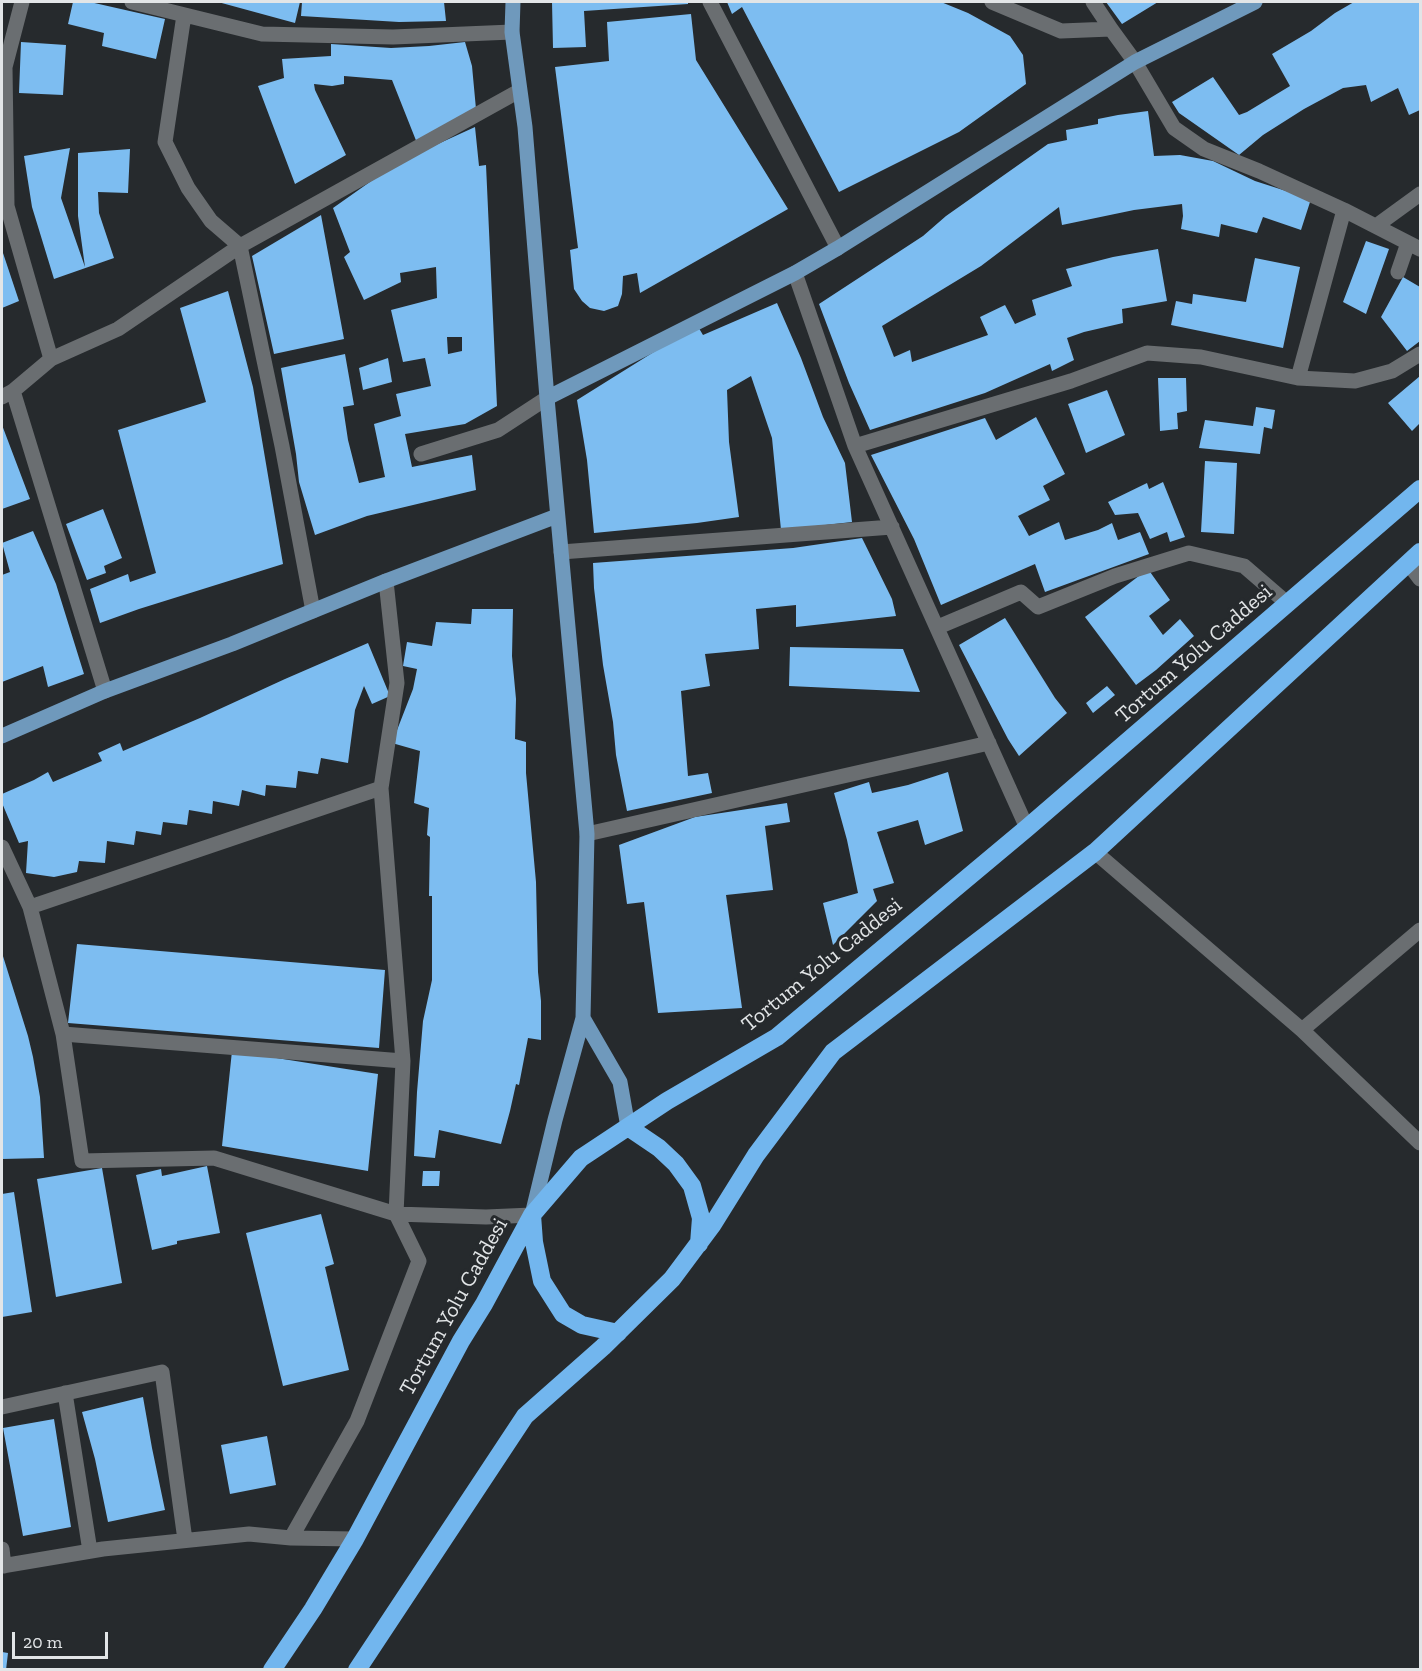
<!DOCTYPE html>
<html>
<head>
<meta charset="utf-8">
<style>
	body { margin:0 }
	#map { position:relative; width:1422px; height:1671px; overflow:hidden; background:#262a2d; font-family:"Zilla Slab",serif }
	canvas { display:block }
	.frame { position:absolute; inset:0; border:3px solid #e2e5e7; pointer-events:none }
	.scale { position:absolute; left:12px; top:1632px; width:96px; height:27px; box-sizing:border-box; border:3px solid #e2e5e7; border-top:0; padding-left:8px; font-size:18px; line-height:21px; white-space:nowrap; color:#e2e5e7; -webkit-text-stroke:4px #262a2d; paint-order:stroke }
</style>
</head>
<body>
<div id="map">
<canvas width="1422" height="1671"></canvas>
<div class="frame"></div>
<div class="scale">20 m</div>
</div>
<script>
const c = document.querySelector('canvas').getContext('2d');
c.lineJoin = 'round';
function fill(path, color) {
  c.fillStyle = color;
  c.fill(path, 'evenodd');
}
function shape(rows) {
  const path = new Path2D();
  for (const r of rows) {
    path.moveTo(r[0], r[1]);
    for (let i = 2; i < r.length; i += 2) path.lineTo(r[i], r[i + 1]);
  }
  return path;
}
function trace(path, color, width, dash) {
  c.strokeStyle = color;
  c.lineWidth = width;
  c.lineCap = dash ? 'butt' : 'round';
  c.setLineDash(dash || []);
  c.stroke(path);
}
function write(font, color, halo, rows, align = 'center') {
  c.font = font + ' "Zilla Slab",serif';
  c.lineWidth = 6;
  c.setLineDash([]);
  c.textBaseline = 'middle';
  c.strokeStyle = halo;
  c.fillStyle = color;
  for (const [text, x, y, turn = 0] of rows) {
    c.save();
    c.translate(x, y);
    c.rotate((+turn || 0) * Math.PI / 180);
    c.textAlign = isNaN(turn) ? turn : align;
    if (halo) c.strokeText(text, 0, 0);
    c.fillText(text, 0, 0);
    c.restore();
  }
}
fill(shape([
	[73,2,90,2,165,19,156,59,102,46,104,33,68,24],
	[218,2,300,2,295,23],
	[302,2,444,2,446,21,399,22,301,16],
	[552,2,688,2,688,4,584,11,586,47,553,48],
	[727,2,941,2,968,13,1010,36,1023,55,1026,84,959,132,839,192,742,7,732,14],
	[1106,2,1158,2,1122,24],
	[1354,2,1420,2,1420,110,1409,115,1398,88,1371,102,1366,85,1343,88,1304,109,1263,135,1239,155,1179,113,1172,102,1213,77,1239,115,1247,112,1290,86,1272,54,1311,31,1335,13],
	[691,14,696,60,788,209,640,293,637,273,623,276,622,294,618,306,604,311,590,308,582,301,574,289,570,250,578,248,555,67,609,61,607,22],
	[21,42,66,45,63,95,19,93],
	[465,42,472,66,476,109,417,143,392,80,344,76,344,84,332,86,314,84,315,90,346,155,295,184,258,86,284,78,282,59,331,56,331,44,391,48,429,46],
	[1148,111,1154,156,1180,155,1213,161,1255,181,1311,199,1301,230,1263,217,1257,233,1221,224,1219,237,1181,229,1183,216,1182,204,1134,210,1062,225,1059,207,981,266,882,326,894,357,910,350,912,362,988,335,980,317,1005,305,1015,324,1036,315,1032,300,1072,286,1066,269,1113,257,1158,249,1167,301,1122,309,1123,323,1084,332,1067,338,1074,360,1052,371,1050,364,985,393,870,430,849,383,819,304,923,236,946,216,1048,144,1067,140,1066,130,1098,124,1098,119,1118,115],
	[475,127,479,166,486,165,497,406,465,424,405,434,412,467,472,455,476,490,367,516,315,535,299,482,296,454,281,368,345,354,354,405,343,407,348,440,359,483,385,477,374,424,401,416,396,394,431,386,425,358,403,362,391,310,437,298,436,267,400,273,401,282,364,300,344,257,350,252,333,208,384,172,429,148],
	[447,337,462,337,462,351,448,354],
	[70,148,61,198,85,267,78,216,78,153,130,149,128,193,98,192,99,213,114,258,54,279,32,207,24,156],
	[321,215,344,339,274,354,252,256],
	[1366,241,1389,249,1366,314,1343,302],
	[2,250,19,301,2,308],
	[1255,258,1300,267,1283,348,1171,325,1176,301,1192,304,1193,294,1246,302],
	[1403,277,1420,287,1420,341,1407,351,1381,317],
	[228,291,253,387,283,564,139,609,100,623,90,589,128,574,130,582,156,573,118,430,206,402,180,308],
	[777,303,801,358,823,417,845,463,852,522,781,530,772,438,751,376,727,390,729,442,739,517,697,523,594,533,587,460,577,400,697,325,703,335],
	[388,358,392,382,363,390,359,368],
	[1420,376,1420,423,1412,431,1388,403],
	[1158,378,1186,378,1187,411,1177,413,1178,429,1160,431],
	[1107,390,1125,435,1086,453,1068,404],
	[1256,407,1275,410,1272,429,1264,427,1260,454,1199,448,1205,420,1253,426],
	[1036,417,1065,474,1043,486,1050,500,1018,516,1029,536,1059,522,1065,540,1098,530,1112,523,1118,540,1140,532,1149,554,1045,592,1035,564,941,605,914,539,871,455,985,418,996,440],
	[2,425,30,499,2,509],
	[1205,461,1237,463,1234,534,1201,532],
	[1163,482,1185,537,1170,542,1167,532,1150,539,1138,513,1115,515,1108,502,1147,483,1149,489],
	[103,509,122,558,104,566,106,573,87,580,66,524],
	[33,531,56,584,84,674,48,687,43,666,2,682,2,619,3,619,2,613,2,575,10,572,2,543],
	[862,538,892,599,896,616,796,627,796,605,756,609,759,649,705,654,710,686,681,691,688,776,708,773,712,793,627,811,616,755,613,722,603,665,594,588,593,563,793,548],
	[1148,569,1170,600,1149,616,1163,635,1180,619,1194,636,1156,670,1136,685,1085,617],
	[472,609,513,609,512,656,516,699,515,739,526,742,526,773,536,882,538,972,541,1001,541,1040,528,1038,519,1085,516,1084,510,1111,501,1144,439,1130,435,1158,414,1156,417,1092,423,1021,432,980,432,896,429,896,430,837,427,835,429,808,414,803,420,751,392,743,413,689,417,669,403,666,407,642,432,646,436,622,471,624],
	[1005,618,1055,698,1067,713,1019,756,1008,739,959,645],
	[368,643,390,696,372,704,364,686,355,710,348,763,321,758,318,774,298,771,296,788,266,785,265,796,242,790,239,806,213,801,212,814,189,810,187,825,163,822,161,835,136,831,134,845,107,841,105,863,79,861,77,872,54,877,26,873,28,841,19,843,2,803,2,794,34,780,48,772,53,782,102,761,98,753,120,743,123,751,200,718,285,679],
	[790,647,903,649,920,692,789,686],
	[1107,686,1115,695,1093,713,1086,703],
	[948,772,963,831,925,845,918,820,877,832,894,883,873,889,877,901,833,945,823,903,858,893,847,840,834,793,869,782,872,793,908,785],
	[787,803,790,822,765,826,773,890,726,895,742,1008,658,1013,644,902,627,904,619,845,695,817],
	[77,944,385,970,379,1048,68,1023],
	[2,953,28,1036,33,1057,40,1097,44,1158,2,1159],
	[232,1051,378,1074,368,1171,222,1146],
	[207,1166,220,1233,177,1241,177,1244,152,1250,136,1175,161,1169,162,1176],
	[102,1168,122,1283,56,1297,37,1179],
	[423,1171,440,1171,439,1186,422,1186],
	[14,1192,32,1312,2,1317,2,1194],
	[321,1214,334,1264,325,1267,349,1370,283,1386,246,1233],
	[143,1397,152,1448,165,1510,108,1522,95,1459,82,1412],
	[54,1419,71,1527,23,1536,3,1428],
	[267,1436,276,1485,230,1494,221,1445],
	[2,1652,8,1653,6,1670,2,1670]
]), '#7dbdf1');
trace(shape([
	[22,2,5,67,7,206,51,359],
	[132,2,262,34,393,37,512,32],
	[710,2,838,248],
	[992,2,1061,31,1111,29,1135,62,1174,128,1204,149,1259,171,1344,210,1420,249],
	[1093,2,1111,29],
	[184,15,165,142,188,188,211,221,240,246,282,446,313,611],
	[1376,226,1420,194],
	[1398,272,1408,243],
	[795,273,855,446,1071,381,1147,353,1201,357,1298,378,1355,381,1392,371,1420,354],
	[1298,378,1344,210],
	[13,391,105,691],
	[2,397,13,391,51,359,118,329,240,246,519,91],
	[855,446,1027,828],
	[421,454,498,430,547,398],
	[561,552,892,527],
	[1408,563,1420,579],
	[938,627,1021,592,1038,607,1115,576,1189,553,1244,566,1288,604],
	[587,834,989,743],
	[2,847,30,907,381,788],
	[1095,852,1302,1030,1420,930],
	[30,907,63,1034,403,1061],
	[1302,1030,1420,1143],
	[63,1034,82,1161,214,1158,396,1214,486,1217,532,1215],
	[65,1393,90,1551],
	[2,1407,162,1372,185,1540],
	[291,1538,357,1421,419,1261,396,1214,403,1061,381,788,397,683,386,581],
	[2,1549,4,1566],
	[2,1566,103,1549,249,1534,291,1538,355,1539]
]), '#6a6e71', 15);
trace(shape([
	[513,2,512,32,525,127,547,398,587,834,583,1018],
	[547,398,795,273,838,248,1135,62,1255,2],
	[2,736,105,691,232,644,386,581,557,516],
	[532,1215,555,1120,583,1018,620,1082,628,1127]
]), '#6f99bc', 15);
trace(shape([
	[628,1127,659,1148,676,1164,692,1186,701,1218,699,1244],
	[532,1215,534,1242,542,1281,563,1314,582,1325,618,1333],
	[272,1670,313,1609,355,1539,461,1341,484,1304,532,1215,581,1158,667,1101,777,1037,1027,828,1420,489],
	[357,1670,525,1416,603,1347,672,1279,713,1224,756,1155,833,1052,1095,852,1420,552]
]), '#72b6ee', 18);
write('22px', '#e2e5e7', '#262a2d', [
	["Tortum Yolu Caddesi",1194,654,-41],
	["Tortum Yolu Caddesi",822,965,-39],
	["Tortum Yolu Caddesi",454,1307,-61]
]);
</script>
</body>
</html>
